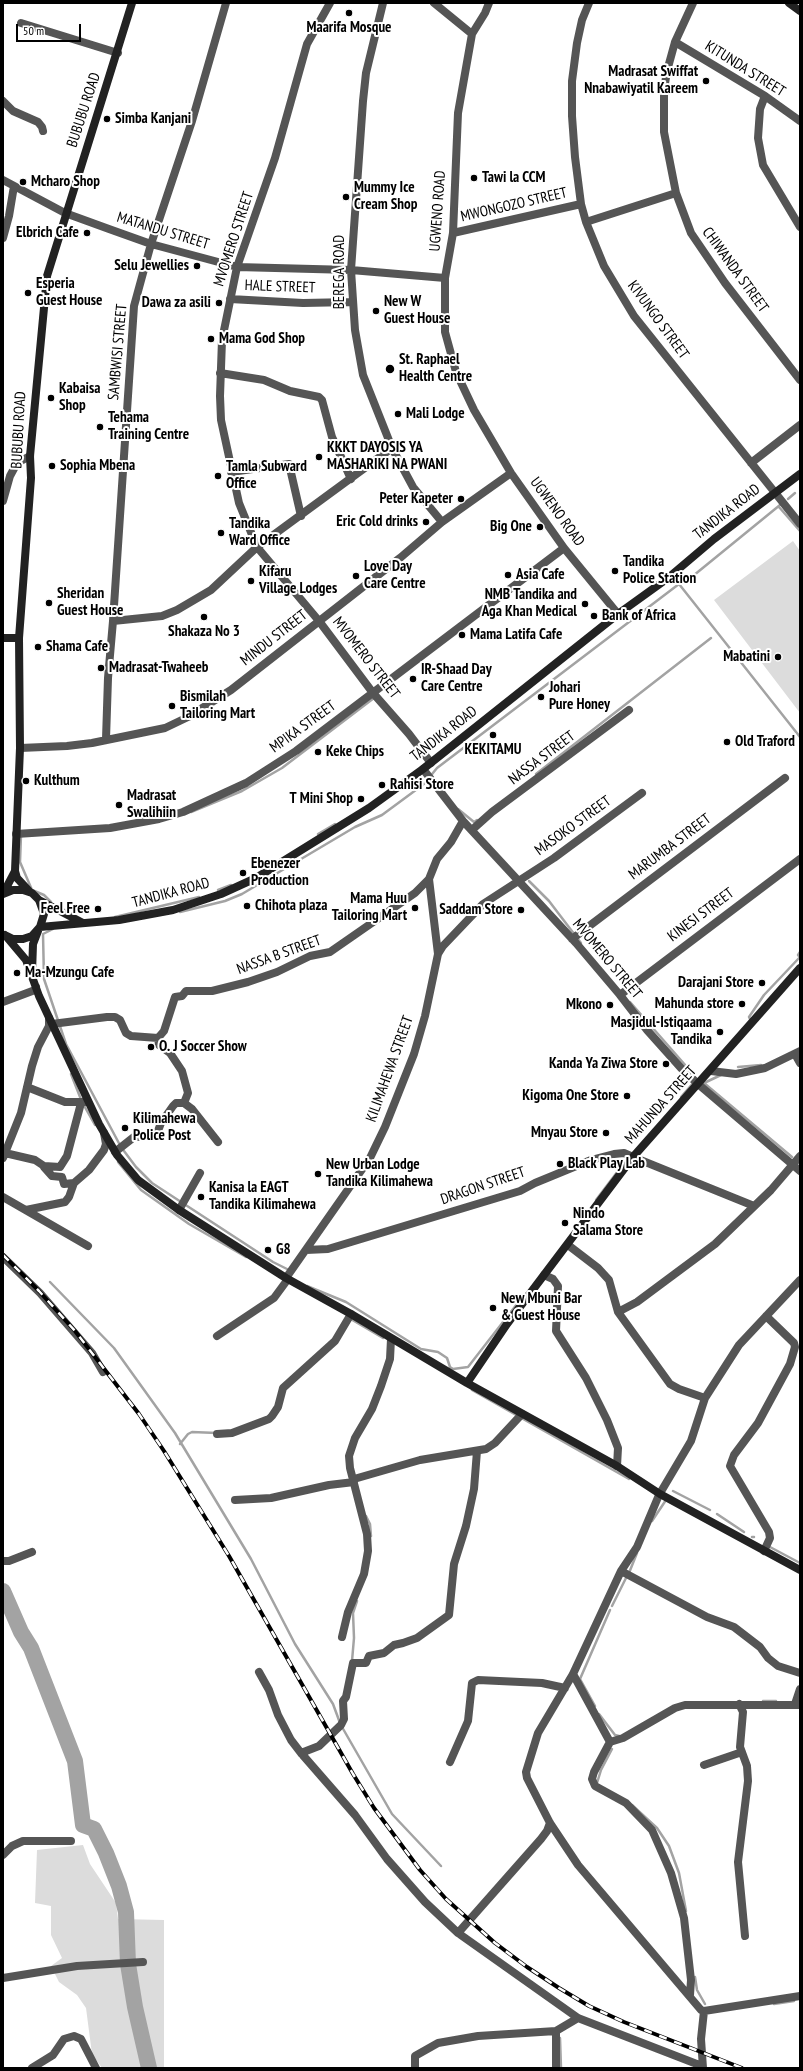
<!DOCTYPE html>
<html>
<head>
<meta charset="utf-8">
<style>
	body { margin:0 }
	#map { position:relative; width:803px; height:2071px; overflow:hidden; background:#fff; font-family:"PT Sans Narrow",sans-serif }
	canvas { display:block }
	.frame { position:absolute; inset:0; border:4px solid #000; pointer-events:none }
	.scale { position:absolute; left:16px; top:24px; width:65px; height:18px; box-sizing:border-box; border:2px solid #000; border-top:0; padding-left:5px; font-size:12px; line-height:14px; white-space:nowrap; color:#000; -webkit-text-stroke:3px #fff; paint-order:stroke }
</style>
</head>
<body>
<div id="map">
<canvas width="803" height="2071"></canvas>
<div class="frame"></div>
<div class="scale">50 m</div>
</div>
<script>
const c = document.querySelector('canvas').getContext('2d');
c.lineJoin = 'round';
function fill(path, color) {
  c.fillStyle = color;
  c.fill(path, 'evenodd');
}
function shape(rows) {
  const path = new Path2D();
  for (const r of rows) {
    path.moveTo(r[0], r[1]);
    for (let i = 2; i < r.length; i += 2) path.lineTo(r[i], r[i + 1]);
  }
  return path;
}
function trace(path, color, width, dash) {
  c.strokeStyle = color;
  c.lineWidth = width;
  c.lineCap = dash ? 'butt' : 'round';
  c.setLineDash(dash || []);
  c.stroke(path);
}
function write(font, color, halo, rows, align = 'center') {
  c.font = font + ' "PT Sans Narrow",sans-serif';
  c.lineWidth = 4;
  c.setLineDash([]);
  c.textBaseline = 'middle';
  c.strokeStyle = halo;
  c.fillStyle = color;
  for (const [text, x, y, turn = 0] of rows) {
    c.save();
    c.translate(x, y);
    c.rotate((+turn || 0) * Math.PI / 180);
    c.textAlign = isNaN(turn) ? turn : align;
    if (halo) c.strokeText(text, 0, 0);
    c.fillText(text, 0, 0);
    c.restore();
  }
}
fill(shape([
	[793,541,800,551,800,713,714,600],
	[83,1845,90,1864,116,1903,118,1919,164,1920,164,2068,102,2068,92,2054,86,2008,77,1995,59,1982,51,1966,62,1958,51,1935,51,1906,35,1903,37,1850]
]), '#dcdcdc');
trace(shape([
	[788,499,795,493],
	[779,507,800,531],
	[679,584,800,737],
	[536,774,711,638],
	[458,809,474,822,477,820],
	[191,812,242,791,282,768,374,698],
	[318,834,335,824],
	[21,835,20,862,32,890,44,895,51,902],
	[529,881,549,901,581,943],
	[218,890,231,885],
	[180,912,225,901,242,894,355,827,382,815,424,784,437,768,679,584,688,580,780,505],
	[115,917,199,897],
	[53,929,43,934,44,979,66,1044,121,1147,136,1167,152,1183,273,1262,289,1270],
	[630,1002,693,1074],
	[750,1019,749,1017,764,995,800,957,798,955,800,952],
	[738,1067,761,1065],
	[71,1074,82,1102,95,1125],
	[721,1075,704,1083,792,1157],
	[681,1097,694,1082],
	[118,1162,141,1190,189,1224,246,1257],
	[596,1200,621,1167],
	[50,1282,114,1348,175,1433,251,1559,295,1644,333,1704,340,1723],
	[307,1286,346,1302,421,1349,438,1352,447,1358,450,1367,453,1369,468,1367,524,1295],
	[349,1318,383,1338],
	[472,1390,629,1479],
	[180,1444,188,1434,192,1432,217,1433],
	[673,1491,710,1510],
	[717,1514,744,1532],
	[366,1516,370,1524,371,1536],
	[652,1521,666,1500],
	[752,1537,754,1537],
	[770,1547,800,1563],
	[629,1573,637,1553],
	[612,1606,627,1576],
	[352,1661,354,1638,353,1613,357,1601],
	[763,1701,776,1701],
	[595,1706,580,1679,610,1610],
	[599,1714,615,1735,619,1736],
	[342,1727,392,1814,441,1866],
	[597,1783,601,1770,612,1749],
	[632,1805,657,1828,669,1846,679,1873,686,1911],
	[695,1977,697,1990,705,2004],
	[774,2004,794,2001],
	[560,2038,561,2068]
]), '#a3a3a3', 2.5);
trace(shape([
	[3,1591,21,1632,31,1648,75,1761,83,1825,94,1829,106,1853,119,1886,126,1912,128,1964,135,2007,149,2068]
]), '#a3a3a3', 16);
trace(shape([
	[330,3,307,44,275,158,237,267,222,340,220,396,221,420,239,503,257,547,319,621,373,693,409,734,431,763],
	[383,3,366,73,363,101,351,270,355,330,363,375,392,448,413,487,442,522],
	[434,3,472,34],
	[489,3,485,13,472,34,458,113,453,233,445,278,445,332,456,372,474,410,511,473,564,548,618,614],
	[589,3,582,20,577,43,572,81,572,116,575,157,581,204,586,222,604,266,634,316,800,524],
	[693,3,675,42,667,71,664,90,664,132,676,193,691,233,725,283,800,380],
	[21,23,118,53],
	[675,42,765,96,800,121],
	[765,96,760,109,758,138,763,165,800,227],
	[3,101,13,111,38,122,42,127,43,131],
	[3,180,65,213,109,229,151,244,237,267,351,270,445,278],
	[586,222,676,193],
	[453,233,581,204],
	[3,238,9,216,14,186],
	[230,299,303,303,352,302],
	[220,373,264,380,290,391,319,397,322,400,332,437,351,479],
	[751,463,800,425],
	[231,472,289,464,301,516],
	[3,501,10,476,17,463,30,456],
	[113,621,162,616,177,610,211,590,257,547,392,448],
	[106,739,108,678,113,621,134,306,151,244,192,121,226,3],
	[20,748,67,746,92,743,165,728,188,717,231,690,400,558,442,522,511,473],
	[423,769,463,821,576,943,620,995,647,1030,681,1068,698,1084,800,1171],
	[473,829,492,812,629,710],
	[16,834,110,828,159,819,183,812,246,783,296,751,564,548],
	[572,939,785,778],
	[438,954,429,879,437,859,451,842,463,821],
	[620,995,800,859],
	[3,1002,35,990,36,987],
	[52,1024,107,1017,115,1017,120,1020,126,1033,131,1036,158,1038],
	[795,1054,800,1063],
	[711,1071,736,1074,765,1068,800,1051],
	[27,1087,65,1102,85,1102],
	[218,1142,192,1109,184,1103,188,1093,182,1071,170,1053,159,1045,158,1038,164,1031,175,997,182,996,186,991,212,991,248,982,277,972,310,956,330,952,415,893,429,879],
	[115,1152,134,1137,156,1136,161,1123,173,1106,176,1103,184,1103],
	[5,1153,35,1160,44,1166,60,1167,67,1156,81,1103],
	[3,1158,21,1113,32,1066,38,1047,49,1026,49,1018],
	[44,1167,52,1176,62,1177,64,1184,74,1183],
	[3,1197,88,1246],
	[26,1210,65,1202,69,1197,74,1183,89,1170,104,1150,106,1144,104,1133],
	[179,1210,200,1173],
	[568,1245,598,1268,609,1280,618,1312,670,1384,679,1389,705,1398],
	[306,1250,328,1249,520,1191,535,1183,591,1160,614,1154,624,1153,633,1157,754,1206],
	[3,1257,40,1293,92,1353,103,1372],
	[544,1275,553,1279,558,1286,556,1331,586,1378,607,1420,618,1448,617,1466],
	[286,1278,370,1158,385,1127,414,1054,425,1016,438,954,443,946,483,904,554,858,642,793],
	[800,1280,739,1345,705,1398,691,1441,659,1495,637,1547,621,1571,573,1674,538,1733,526,1772,527,1778,550,1823,578,1865,701,2010,704,2011,800,1996],
	[618,1312,637,1302,715,1244,771,1190,800,1156],
	[217,1336,274,1298,288,1279],
	[217,1434,232,1433,269,1419,272,1416,278,1407,283,1388,335,1341,351,1314],
	[235,1500,271,1498,329,1485,354,1482,354,1479,420,1460,486,1449,495,1443,522,1414],
	[764,1551,770,1538,769,1532,730,1466,734,1455,758,1423,790,1364,795,1347,794,1343,766,1316],
	[3,1561,9,1561,32,1552],
	[621,1571,707,1617,734,1627,760,1647,768,1658,778,1666,800,1673],
	[342,1637,348,1612,364,1574,368,1551,367,1534,350,1468,349,1456,355,1438,372,1409,381,1386,390,1359,391,1339],
	[259,1672,269,1690,278,1715,291,1740,301,1753,355,1815,387,1859,425,1902,458,1933,578,2018,702,2066],
	[573,1674,610,1742],
	[739,1704,743,1712,740,1747,747,1766,748,1781,738,1862,745,1936],
	[795,1704,800,1689],
	[301,1753,319,1746,341,1725,344,1719,343,1701,346,1697,353,1663,366,1663,369,1656,384,1653,394,1645,403,1643,417,1638,449,1615,454,1564,466,1526,474,1489,477,1451],
	[450,1762,468,1721,472,1683,478,1680,542,1683,565,1688],
	[704,1765,742,1752],
	[3,1855,12,1846,23,1841,71,1841],
	[458,1933,541,1839,547,1831,550,1823],
	[3,1978,77,1966,143,1962],
	[690,1995,691,1980,684,1918,671,1873,652,1830,626,1803,595,1786,592,1779,594,1772,610,1742,623,1738,675,1708,685,1705,800,1705],
	[32,2068,53,2055,64,2039,74,2036,81,2039,96,2068],
	[415,2068,415,2056,438,2043,478,2036,556,2031,578,2018],
	[556,2068,556,2031],
	[703,2068,701,2039,704,2011]
]), '#555', 8);
trace(shape([
	[789,3,800,11],
	[3,638,19,638],
	[15,871,17,878,29,891],
	[3,894,15,871,20,748,19,638,31,478,30,456,47,276,132,3],
	[3,894,13,890,23,890,32,893,39,900,44,914,40,927,32,936,23,939,13,939,7,936],
	[39,900,83,923],
	[40,927,119,920,173,910,221,894,256,878,369,808,423,769,618,614,668,578,714,539,800,474],
	[5,935,26,960,39,996,99,1124,117,1155,138,1180,179,1210,286,1278,351,1314,467,1383,617,1466,660,1494,800,1570],
	[32,973,33,944,38,931],
	[467,1383,507,1324,633,1157,800,968]
]), '#222', 8);
const rail = shape([
	[3,1255,39,1291,75,1331,139,1414,164,1451,229,1556,353,1774,374,1808,420,1870,446,1899,495,1943,527,1967,559,1988,589,2006,624,2022,742,2068]
]);
trace(rail, '#000', 4);
trace(rail, '#fff', 2.5, [8]);
for (const [x, y, r, color] of [
	[349,13,4,"#000"],
	[706,81,4,"#000"],
	[107,119,4,"#000"],
	[474,178,4,"#000"],
	[23,182,4,"#000"],
	[346,197,4,"#000"],
	[87,233,4,"#000"],
	[197,266,4,"#000"],
	[28,293,4,"#000"],
	[219,303,4,"#000"],
	[376,311,4,"#000"],
	[211,339,4,"#000"],
	[390,369,5,"#000"],
	[51,398,4,"#000"],
	[398,414,4,"#000"],
	[100,427,4,"#000"],
	[319,457,4,"#000"],
	[52,466,4,"#000"],
	[218,476,4,"#000"],
	[461,499,4,"#000"],
	[426,522,4,"#000"],
	[540,527,4,"#000"],
	[221,533,4,"#000"],
	[615,571,4,"#000"],
	[508,575,4,"#000"],
	[356,576,4,"#000"],
	[251,581,4,"#000"],
	[49,603,4,"#000"],
	[585,604,4,"#000"],
	[594,616,4,"#000"],
	[204,617,4,"#000"],
	[462,635,4,"#000"],
	[38,647,4,"#000"],
	[778,657,4,"#000"],
	[101,668,4,"#000"],
	[413,679,4,"#000"],
	[541,697,4,"#000"],
	[172,706,4,"#000"],
	[493,735,4,"#000"],
	[727,742,4,"#000"],
	[318,752,4,"#000"],
	[26,781,4,"#000"],
	[382,785,4,"#000"],
	[361,799,4,"#000"],
	[119,805,4,"#000"],
	[243,873,4,"#000"],
	[247,906,4,"#000"],
	[415,908,4,"#000"],
	[98,909,4,"#000"],
	[521,910,4,"#000"],
	[17,973,4,"#000"],
	[762,983,4,"#000"],
	[742,1004,4,"#000"],
	[610,1005,4,"#000"],
	[720,1032,4,"#000"],
	[151,1047,4,"#000"],
	[666,1064,4,"#000"],
	[627,1096,4,"#000"],
	[125,1128,4,"#000"],
	[606,1133,4,"#000"],
	[560,1164,4,"#000"],
	[318,1174,4,"#000"],
	[201,1197,4,"#000"],
	[565,1223,4,"#000"],
	[268,1250,4,"#000"],
	[493,1308,4,"#000"]
]) {
  const dot = new Path2D();
  dot.arc(x, y, r, 0, 2 * Math.PI);
  c.fillStyle = color;
  c.fill(dot);
  trace(dot, '#fff', 1.5);
}
write('bold 15px', '#000', '#fff', [
	["Maarifa Mosque",349,28,"center"],
	["Madrasat Swiffat",698,72,"right"],
	["Nnabawiyatil Kareem",698,89,"right"],
	["Simba Kanjani",115,119],
	["Tawi la CCM",482,178],
	["Mcharo Shop",31,182],
	["Mummy Ice",354,188],
	["Cream Shop",354,205],
	["Elbrich Cafe",79,233,"right"],
	["Selu Jewellies",189,266,"right"],
	["Esperia",36,284],
	["Guest House",36,301],
	["New W",384,302],
	["Guest House",384,319],
	["Dawa za asili",211,303,"right"],
	["Mama God Shop",219,339],
	["St. Raphael",399,360],
	["Health Centre",399,377],
	["Kabaisa",59,389],
	["Shop",59,406],
	["Mali Lodge",406,414],
	["Tehama",108,418],
	["Training Centre",108,435],
	["KKKT DAYOSIS YA",327,448],
	["MASHARIKI NA PWANI",327,465],
	["Sophia Mbena",60,466],
	["Tamla Subward",226,467],
	["Office",226,484],
	["Peter Kapeter",453,499,"right"],
	["Eric Cold drinks",418,522,"right"],
	["Tandika",229,524],
	["Ward Office",229,541],
	["Big One",532,527,"right"],
	["Tandika",623,562],
	["Police Station",623,579],
	["Love Day",364,567],
	["Care Centre",364,584],
	["Kifaru",259,572],
	["Village Lodges",259,589],
	["Asia Cafe",516,575],
	["Sheridan",57,594],
	["Guest House",57,611],
	["NMB Tandika and",577,595,"right"],
	["Aga Khan Medical",577,612,"right"],
	["Bank of Africa",602,616],
	["Shakaza No 3",204,632,"center"],
	["Mama Latifa Cafe",470,635],
	["Shama Cafe",46,647],
	["Mabatini",770,657,"right"],
	["Madrasat-Twaheeb",109,668],
	["IR-Shaad Day",421,670],
	["Care Centre",421,687],
	["Johari",549,688],
	["Pure Honey",549,705],
	["Bismilah",180,697],
	["Tailoring Mart",180,714],
	["Old Traford",735,742],
	["KEKITAMU",493,750,"center"],
	["Keke Chips",326,752],
	["Kulthum",34,781],
	["Rahisi Store",390,785],
	["Madrasat",127,796],
	["Swalihiin",127,813],
	["T Mini Shop",353,799,"right"],
	["Ebenezer",251,864],
	["Production",251,881],
	["Mama Huu",407,899,"right"],
	["Tailoring Mart",407,916,"right"],
	["Chihota plaza",255,906],
	["Feel Free",90,909,"right"],
	["Saddam Store",513,910,"right"],
	["Ma-Mzungu Cafe",25,973],
	["Darajani Store",754,983,"right"],
	["Mahunda store",734,1004,"right"],
	["Mkono",602,1005,"right"],
	["Masjidul-Istiqaama",712,1023,"right"],
	["Tandika",712,1040,"right"],
	["O. J Soccer Show",159,1047],
	["Kanda Ya Ziwa Store",658,1064,"right"],
	["Kigoma One Store",619,1096,"right"],
	["Kilimahewa",133,1119],
	["Police Post",133,1136],
	["Mnyau Store",598,1133,"right"],
	["Black Play Lab",568,1164],
	["New Urban Lodge",326,1165],
	["Tandika Kilimahewa",326,1182],
	["Kanisa la EAGT",209,1188],
	["Tandika Kilimahewa",209,1205],
	["Nindo",573,1214],
	["Salama Store",573,1231],
	["G8",276,1250],
	["New Mbuni Bar",501,1299],
	["& Guest House",501,1316]
], 'left');
write('15px', '#000', '#fff', [
	["KITUNDA STREET",745,69,32],
	["BUBUBU ROAD",84,110,-72],
	["MWONGOZO STREET",514,205,-13],
	["UGWENO ROAD",438,211,-86],
	["MATANDU STREET",163,231,17],
	["MVOMERO STREET",234,239,-72],
	["CHIWANDA STREET",735,270,54],
	["BEREGA ROAD",340,272,-90],
	["HALE STREET",280,287,2],
	["KIVUNGO STREET",658,320,54],
	["SAMBWISI STREET",118,352,-85],
	["BUBUBU ROAD",19,430,-87],
	["UGWENO ROAD",557,512,54],
	["TANDIKA ROAD",727,512,-38],
	["MINDU STREET",274,638,-38],
	["MVOMERO STREET",366,658,52],
	["MPIKA STREET",303,727,-36],
	["TANDIKA ROAD",444,734,-38],
	["NASSA STREET",542,758,-37],
	["MASOKO STREET",573,826,-36],
	["MARUMBA STREET",670,847,-37],
	["TANDIKA ROAD",171,893,-15],
	["KINESI STREET",701,915,-37],
	["NASSA B STREET",279,955,-20],
	["MVOMERO STREET",607,959,50],
	["KILIMAHEWA STREET",390,1069,-70],
	["MAHUNDA STREET",661,1105,-48],
	["DRAGON STREET",483,1186,-19]
]);
</script>
</body>
</html>
